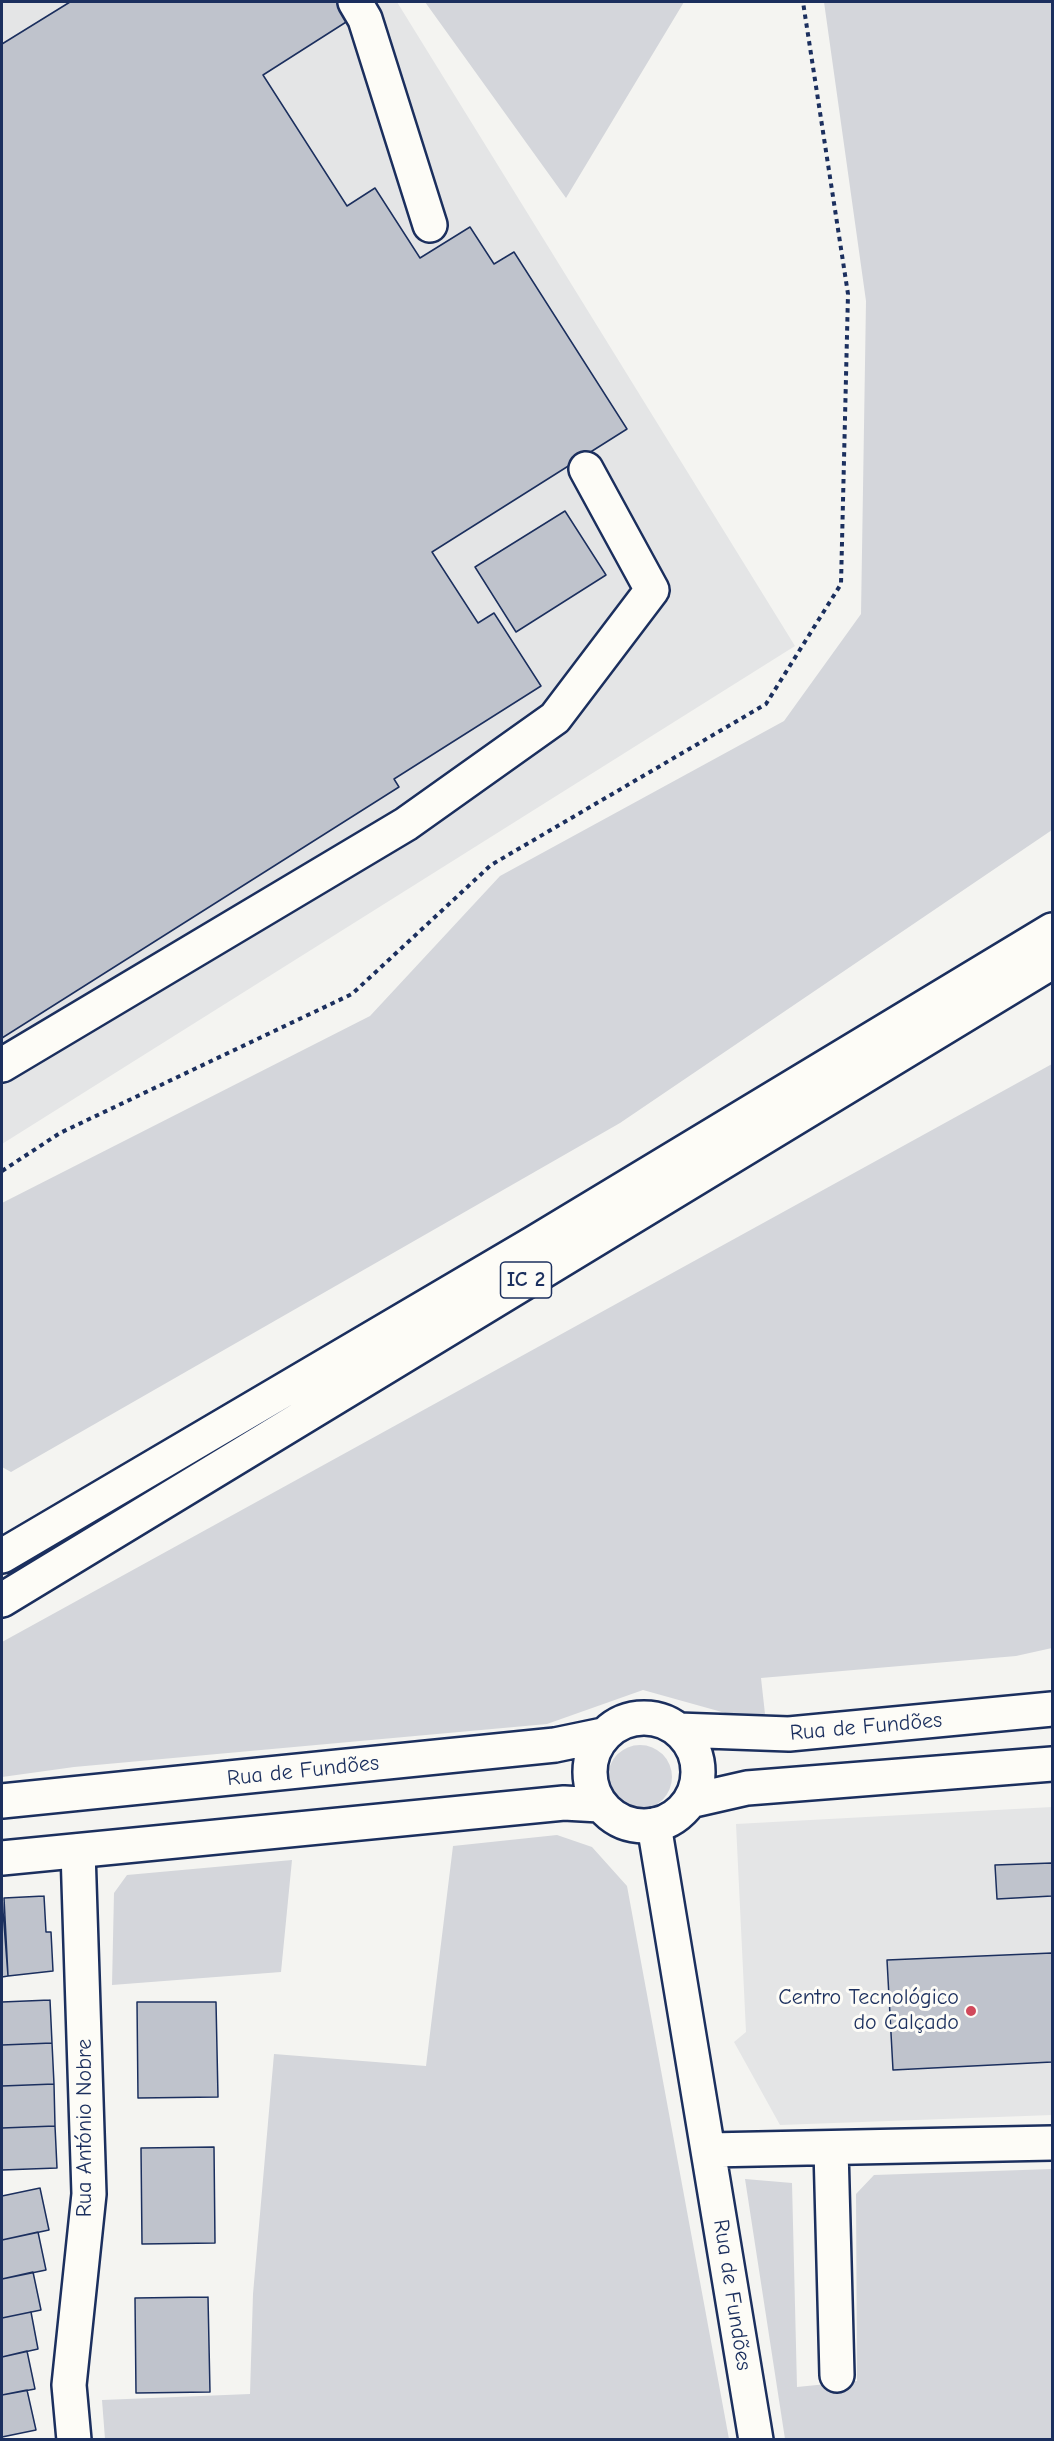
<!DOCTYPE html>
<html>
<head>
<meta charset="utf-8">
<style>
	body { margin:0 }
	#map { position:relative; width:1054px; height:2441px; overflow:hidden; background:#f4f4f1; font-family:"Comic Neue",sans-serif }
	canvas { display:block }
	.frame { position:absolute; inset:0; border:3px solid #1b2f5e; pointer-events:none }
</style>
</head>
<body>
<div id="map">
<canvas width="1054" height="2441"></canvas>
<div class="frame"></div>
</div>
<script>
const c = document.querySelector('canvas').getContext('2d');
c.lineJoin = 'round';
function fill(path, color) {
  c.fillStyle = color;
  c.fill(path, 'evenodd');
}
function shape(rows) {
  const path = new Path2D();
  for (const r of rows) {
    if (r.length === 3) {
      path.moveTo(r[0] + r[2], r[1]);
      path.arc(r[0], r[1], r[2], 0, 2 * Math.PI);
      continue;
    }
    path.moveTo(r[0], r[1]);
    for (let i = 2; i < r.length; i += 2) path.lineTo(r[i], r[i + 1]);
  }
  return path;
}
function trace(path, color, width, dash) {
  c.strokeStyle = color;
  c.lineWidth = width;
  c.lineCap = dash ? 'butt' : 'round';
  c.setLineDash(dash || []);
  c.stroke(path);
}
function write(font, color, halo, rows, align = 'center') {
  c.font = font + ' "Comic Neue",sans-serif';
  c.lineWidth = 6;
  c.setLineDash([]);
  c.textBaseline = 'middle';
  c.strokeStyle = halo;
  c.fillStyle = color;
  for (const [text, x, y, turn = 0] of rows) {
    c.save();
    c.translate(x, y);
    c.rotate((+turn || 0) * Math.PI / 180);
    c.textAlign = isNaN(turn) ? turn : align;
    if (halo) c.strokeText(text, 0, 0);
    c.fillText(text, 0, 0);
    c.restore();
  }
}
fill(shape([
	[2,2,397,2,795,646,2,1144],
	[1052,1807,1052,2115,780,2125,734,2042,746,2032,736,1824]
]), '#e4e5e6');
fill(shape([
	[425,2,684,2,566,198],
	[824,2,1052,2,1052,830,620,1123,11,1472,2,1467,2,1203,370,1016,500,876,784,721,861,614,866,301],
	[1052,1064,1052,1648,1016,1656,761,1678,765,1714,729,1714,643,1690,547,1724,74,1767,2,1777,2,1642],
	[640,1777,32],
	[557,1835,592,1847,627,1886,729,2439,105,2439,102,2400,250,2394,253,2294,274,2054,426,2066,453,1846],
	[292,1860,281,1972,112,1985,114,1893,127,1875],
	[1052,2169,1052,2439,785,2439,745,2179,792,2183,797,2387,857,2381,856,2194,874,2175]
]), '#d4d6db');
const building = shape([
	[70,2,344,2,354,17,263,75,347,206,375,188,420,258,470,227,494,264,514,252,627,429,432,552,478,623,494,613,541,686,394,779,399,787,2,1038,2,44,70,2],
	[565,511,606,575,516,632,475,567,565,511],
	[1052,1863,1052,1896,997,1899,995,1865,1052,1863],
	[44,1896,46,1932,51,1932,53,1971,8,1976,4,1898,44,1896],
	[2,1898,8,1976,2,1977,2,1898],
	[1052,1953,1052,2062,893,2070,887,1960,1052,1953],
	[50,2000,52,2043,2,2045,2,2002,50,2000],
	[137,2002,216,2002,218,2097,138,2098,137,2002],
	[52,2043,54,2084,2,2086,2,2045,52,2043],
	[54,2084,55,2126,2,2128,2,2086,54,2084],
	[55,2126,57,2168,2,2170,2,2128,55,2126],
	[214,2147,215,2243,142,2244,141,2148,214,2147],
	[40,2188,49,2230,2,2240,2,2196,40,2188],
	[38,2232,46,2270,2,2279,2,2240,38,2232],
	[33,2272,41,2310,2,2318,2,2279,33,2272],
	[208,2297,210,2392,136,2393,135,2298,208,2297],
	[31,2312,38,2349,2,2357,2,2318,31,2312],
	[27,2351,35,2389,2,2395,2,2357,27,2351],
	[27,2390,36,2430,2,2437,2,2395,27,2390]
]);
fill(building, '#bfc3cc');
trace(building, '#1b2f5e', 1.5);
const minor = shape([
	[355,2,365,19,430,225],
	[2,1065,406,824,555,718,652,590,586,469],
	[654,1825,756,2440],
	[831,2149,837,2375],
	[709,2150,1052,2143],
	[74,2440,69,2385,89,2194,78,1851]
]);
const major = shape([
	[644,1772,54],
	[678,1730,789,1734,1052,1709],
	[2,1801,555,1745,603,1735],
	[690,1801,747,1788,1052,1764],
	[2,1858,564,1803,600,1805]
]);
const highway = shape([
	[2,1556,534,1243,1052,930],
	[2,1600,1052,962]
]);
trace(minor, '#1b2f5e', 38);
trace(major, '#1b2f5e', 38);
trace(highway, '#1b2f5e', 38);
trace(shape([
	[2,1171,60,1133,352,994,491,865,766,704,841,584,848,294,803,2]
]), '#1b2f5e', 4, [4.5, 4.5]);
trace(minor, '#fdfcf7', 33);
trace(major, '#fdfcf7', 33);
trace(highway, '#fdfcf7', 33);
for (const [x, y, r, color] of [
	[971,2011,6,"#d1495b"]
]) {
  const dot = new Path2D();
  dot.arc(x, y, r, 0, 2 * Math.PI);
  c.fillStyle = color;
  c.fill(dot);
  trace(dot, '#fdfcf7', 2);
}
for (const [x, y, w] of [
	[526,1280,51]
]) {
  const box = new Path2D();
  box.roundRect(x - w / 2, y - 18, w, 36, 4.5);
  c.fillStyle = '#fdfcf7';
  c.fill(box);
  trace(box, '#1b2f5e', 1.5);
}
write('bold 21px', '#1b2f5e', null, [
	["IC 2",526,1280]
]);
write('22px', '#1b2f5e', '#fdfcf7', [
	["Rua de Fundões",866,1727,-5],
	["Rua de Fundões",303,1771,-6],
	["Rua António Nobre",85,2128,-90],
	["Rua de Fundões",732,2295,81]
]);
write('22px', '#1b2f5e', '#fdfcf7', [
	["Centro Tecnológico",959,1998],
	["do Calçado",959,2023]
], 'right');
</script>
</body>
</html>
